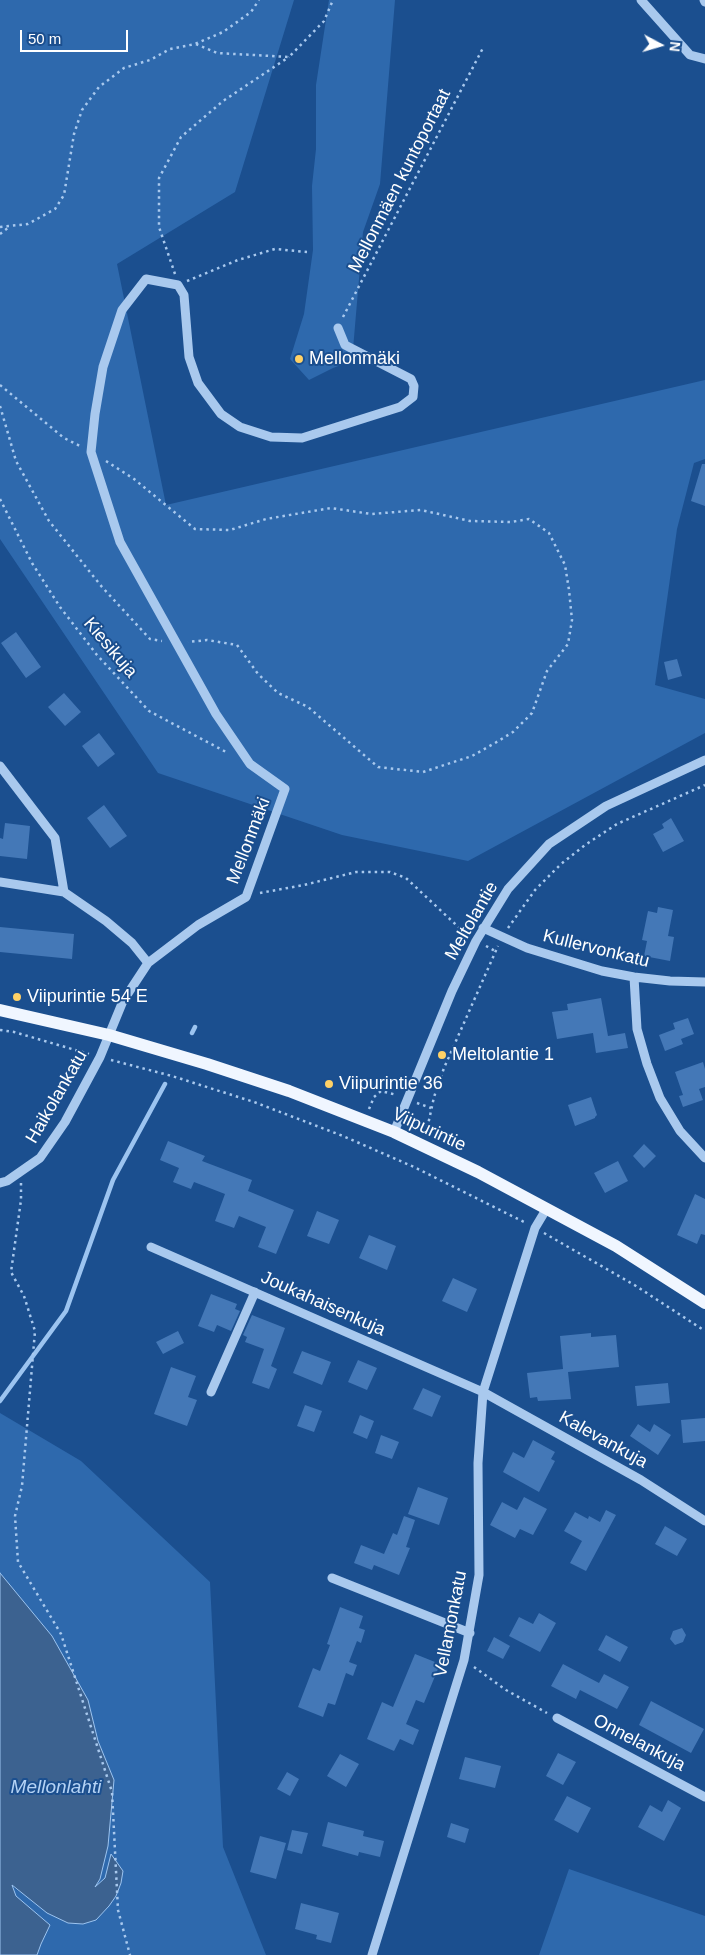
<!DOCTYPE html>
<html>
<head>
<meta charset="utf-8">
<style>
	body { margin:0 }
	#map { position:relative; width:705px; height:1955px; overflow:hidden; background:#1b4f8f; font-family:Helvetica,sans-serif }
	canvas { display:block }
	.north { position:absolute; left:635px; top:20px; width:50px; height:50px; -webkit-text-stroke:4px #1b4f8f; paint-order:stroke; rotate:96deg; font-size:14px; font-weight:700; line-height:20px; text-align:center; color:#fff }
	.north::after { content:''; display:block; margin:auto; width:18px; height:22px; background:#fff; clip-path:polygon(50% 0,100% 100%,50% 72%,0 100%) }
	.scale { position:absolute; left:20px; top:30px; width:108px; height:22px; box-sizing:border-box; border:2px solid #fff; border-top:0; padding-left:6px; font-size:15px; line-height:18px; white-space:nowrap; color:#fff; -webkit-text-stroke:4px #1b4f8f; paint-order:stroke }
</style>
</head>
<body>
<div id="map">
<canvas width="705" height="1955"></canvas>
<div class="north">N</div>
<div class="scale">50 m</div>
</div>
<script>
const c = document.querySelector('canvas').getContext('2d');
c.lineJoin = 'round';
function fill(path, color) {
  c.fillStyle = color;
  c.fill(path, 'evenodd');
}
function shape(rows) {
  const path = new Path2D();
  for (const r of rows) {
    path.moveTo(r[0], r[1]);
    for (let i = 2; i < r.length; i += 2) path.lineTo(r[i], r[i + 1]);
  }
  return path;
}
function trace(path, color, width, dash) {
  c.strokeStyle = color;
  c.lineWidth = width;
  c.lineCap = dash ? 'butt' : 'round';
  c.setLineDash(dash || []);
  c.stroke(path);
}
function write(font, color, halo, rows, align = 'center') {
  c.font = font + ' Helvetica,sans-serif';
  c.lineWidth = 4;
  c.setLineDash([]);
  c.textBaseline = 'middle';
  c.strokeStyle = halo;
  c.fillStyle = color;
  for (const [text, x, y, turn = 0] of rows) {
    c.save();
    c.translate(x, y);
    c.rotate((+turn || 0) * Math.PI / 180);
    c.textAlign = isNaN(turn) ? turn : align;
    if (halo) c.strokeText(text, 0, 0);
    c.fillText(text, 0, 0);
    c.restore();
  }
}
fill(shape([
	[0,0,294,0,235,192,117,264,166,505,705,380,705,459,694,463,677,529,655,685,705,699,705,733,468,861,342,835,158,773,0,539],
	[329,0,395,0,380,184,363,232,352,361,333,368,309,380,290,359,304,314,313,250,312,186,316,149,316,85],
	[0,1413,81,1461,210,1582,223,1847,266,1955,32,1955,0,1879,39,1904,0,1589],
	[569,1869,705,1916,705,1955,539,1955]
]), '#2e69ad');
const water = shape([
	[0,1573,52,1636,88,1700,98,1741,114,1780,108,1846,100,1879,95,1887,105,1878,111,1854,123,1871,121,1883,116,1896,109,1906,96,1920,83,1924,68,1923,47,1913,12,1885,16,1896,50,1925,41,1944,37,1955,0,1955,0,1573]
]);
fill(water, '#3c6290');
trace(water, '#9cc4f0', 1);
trace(shape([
	[192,1033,195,1027],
	[0,1401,66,1311,113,1180,165,1084]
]), '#9cc4f0', 4.5);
fill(shape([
	[702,464,705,464,705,506,691,501],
	[16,632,41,667,26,678,1,643],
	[677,659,682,676,668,680,664,662],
	[64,693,81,712,65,726,48,707],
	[99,733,115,754,98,767,82,746],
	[104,805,127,836,110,848,87,818],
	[671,818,684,841,663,852,653,834,664,828,662,824],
	[5,823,30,826,27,859,0,856,0,838,3,839],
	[658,907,673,910,668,936,674,937,670,961,644,956,647,941,642,940,648,911,657,913],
	[0,927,74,934,72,959,0,952],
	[601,998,608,1036,625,1033,628,1048,596,1053,593,1033,557,1039,552,1012,568,1010,567,1004],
	[688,1018,694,1034,681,1039,683,1044,665,1051,659,1035,675,1029,673,1023],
	[703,1062,705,1069,705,1087,699,1089,703,1100,683,1107,679,1096,683,1095,675,1072],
	[591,1097,597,1115,595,1117,595,1118,575,1126,568,1105],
	[168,1141,205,1156,202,1161,252,1180,248,1191,294,1210,276,1254,258,1247,266,1227,239,1216,234,1228,215,1221,225,1194,194,1182,191,1189,173,1182,179,1168,160,1160],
	[644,1144,656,1156,644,1168,633,1156],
	[618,1161,628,1181,605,1193,594,1173],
	[695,1194,705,1199,705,1235,701,1234,697,1244,677,1235],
	[317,1211,339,1220,329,1244,307,1236],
	[369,1235,396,1246,387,1270,359,1258],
	[453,1278,477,1289,467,1312,442,1301],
	[211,1294,237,1304,235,1309,240,1311,231,1331,217,1325,214,1332,198,1326],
	[252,1315,285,1328,271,1366,277,1369,269,1389,252,1383,264,1349,245,1342,247,1337,243,1335],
	[178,1331,184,1343,163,1354,156,1342],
	[591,1333,591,1337,616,1335,619,1367,568,1372,571,1399,538,1401,537,1397,530,1398,527,1373,563,1369,560,1336],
	[302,1351,331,1362,322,1385,293,1373],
	[358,1360,377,1368,367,1390,348,1382],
	[171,1367,196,1376,188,1397,197,1400,187,1426,154,1414],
	[668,1383,670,1403,637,1406,635,1386],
	[423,1388,441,1396,432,1417,413,1409],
	[305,1405,322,1411,314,1432,297,1426],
	[360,1415,374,1421,367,1439,353,1433],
	[705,1418,705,1441,683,1443,681,1420],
	[638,1424,650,1432,654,1424,671,1435,658,1455,630,1436],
	[381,1435,399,1442,392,1459,375,1453],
	[533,1440,555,1452,551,1459,555,1461,539,1492,503,1472,513,1452,524,1458],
	[418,1487,448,1498,439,1525,408,1514],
	[524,1497,547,1509,533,1535,520,1529,515,1538,490,1525,502,1502,517,1510],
	[606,1510,616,1515,586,1571,570,1563,582,1541,564,1531,575,1512,588,1519,589,1516,600,1522],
	[404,1516,415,1520,406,1547,410,1548,399,1575,374,1565,372,1570,354,1563,361,1545,384,1554,393,1533,397,1535],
	[665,1526,687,1539,677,1556,655,1544],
	[340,1607,363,1616,359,1628,365,1630,361,1643,357,1641,349,1662,357,1665,353,1676,346,1673,335,1705,328,1703,323,1717,298,1707,313,1668,320,1671,330,1645,327,1644],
	[539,1613,556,1623,540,1652,509,1636,519,1617,533,1624],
	[682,1628,686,1635,683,1642,675,1645,670,1639,673,1631],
	[606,1635,628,1647,620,1662,598,1650],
	[494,1637,510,1646,503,1659,487,1651],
	[415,1654,440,1664,424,1703,416,1700,406,1724,419,1730,413,1745,400,1739,394,1751,367,1739,382,1702,393,1707],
	[563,1664,599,1683,604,1674,629,1687,617,1709,580,1690,576,1699,551,1686],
	[651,1701,704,1729,691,1753,639,1725],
	[558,1753,576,1762,563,1785,546,1776],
	[340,1754,359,1764,346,1787,327,1776],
	[465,1757,501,1766,495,1788,459,1779],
	[287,1772,299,1779,290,1796,277,1789],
	[567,1796,591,1808,578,1833,554,1820],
	[668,1800,681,1808,664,1841,638,1827,650,1805,662,1812],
	[328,1822,364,1831,363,1836,384,1841,380,1857,359,1852,358,1856,322,1846],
	[451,1823,469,1829,465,1843,447,1837],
	[292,1830,308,1833,302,1854,287,1850],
	[260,1836,286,1843,276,1879,250,1872],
	[301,1903,339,1913,331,1943,316,1939,317,1935,295,1929]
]), '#4478b7');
trace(shape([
	[196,44,217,53,289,57,324,21,333,0],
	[0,227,28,224,55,209,64,195,74,134,82,110,99,87,124,68,150,60,170,49,195,44,223,32,251,12,259,0],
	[0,234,8,228],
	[175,274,159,227,159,178,181,137,223,101,289,57],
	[187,281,238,260,275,249,307,252],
	[343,317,484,46],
	[0,385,64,438,80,446],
	[0,406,16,461,49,521,102,587,150,639,162,641],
	[106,461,134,479,195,529,230,530,266,519,331,508,371,514,421,510,470,521,511,522,529,519,549,533,565,565,569,590,572,620,568,644,547,671,532,713,513,732,495,743,472,756,423,772,378,767,308,707,278,693,258,674,237,645,207,640,188,642],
	[0,499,32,563,60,607,97,655,149,711,228,753],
	[260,893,304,885,356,872,390,872,406,878,468,936],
	[508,928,535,890,561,864,585,845,617,824,705,785],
	[486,946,495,951],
	[0,1030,14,1032,89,1054],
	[111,1060,172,1076,254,1102,343,1136,414,1167,526,1223],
	[417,1103,431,1108],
	[369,1109,374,1097,381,1091,397,1095],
	[426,1134,434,1097,444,1068,498,946],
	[21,1183,21,1200,11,1272,24,1296,35,1331,22,1486,15,1516,18,1562,61,1634,112,1792,118,1910,130,1955],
	[544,1233,636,1286,705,1331],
	[474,1667,506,1690,547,1713]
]), '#a9c9ee', 2.5, [2.5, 4]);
trace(shape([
	[641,0,690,55,705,59],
	[704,0,705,2],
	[0,766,55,838,64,892],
	[0,882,64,892,106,921,132,943,148,963,123,1001,100,1057,65,1122,40,1158,7,1181,0,1183],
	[483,928,527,948,602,971,634,977,670,981,705,982],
	[148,963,198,925,246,897,285,789,250,764,216,714,120,542,91,452,95,414,103,367,122,310,146,279,178,285,184,295,189,357,198,383,221,414,240,427,271,437,302,438,400,407,413,397,414,386,411,379,345,345,338,328],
	[634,977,637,1029,647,1064,660,1098,680,1131,705,1158],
	[394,1132,452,991,476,941,508,889,549,844,606,806,705,760],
	[151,1247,483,1392,641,1480,705,1521],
	[211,1392,255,1292],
	[332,1578,470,1633],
	[557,1718,705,1797],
	[372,1955,464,1660,479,1575,478,1463,483,1392,535,1228,547,1208]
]), '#a9c9ee', 9);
trace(shape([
	[0,1010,109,1035,207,1064,289,1091,394,1132,478,1172,616,1246,705,1303]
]), '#f0f6ff', 12);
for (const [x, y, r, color] of [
	[299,359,5,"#ffd166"],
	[17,997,5,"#ffd166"],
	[442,1055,5,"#ffd166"],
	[329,1084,5,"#ffd166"]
]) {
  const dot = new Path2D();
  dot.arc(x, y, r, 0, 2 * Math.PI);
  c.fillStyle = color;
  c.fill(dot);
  trace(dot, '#1b4f8f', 2);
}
write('18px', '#fff', '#1b4f8f', [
	["Mellonmäen kuntoportaat",400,181,-63],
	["Kiesikuja",110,648,50],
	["Mellonmäki",249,841,-69],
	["Meltolantie",472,921,-60],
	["Kullervonkatu",596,949,14],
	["Haikolankatu",57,1097,-60],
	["Viipurintie",429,1130,25],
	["Joukahaisenkuja",323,1304,24],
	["Kalevankuja",603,1440,29],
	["Vellamonkatu",451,1624,-79],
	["Onnelankuja",639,1743,28]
]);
write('18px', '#fff', '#1b4f8f', [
	["Mellonmäki",309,359],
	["Viipurintie 54 E",27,997],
	["Meltolantie 1",452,1055],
	["Viipurintie 36",339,1084]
], 'left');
write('italic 19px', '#b5d3f5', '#1b4f8f', [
	["Mellonlahti",56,1788]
]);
</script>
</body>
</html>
